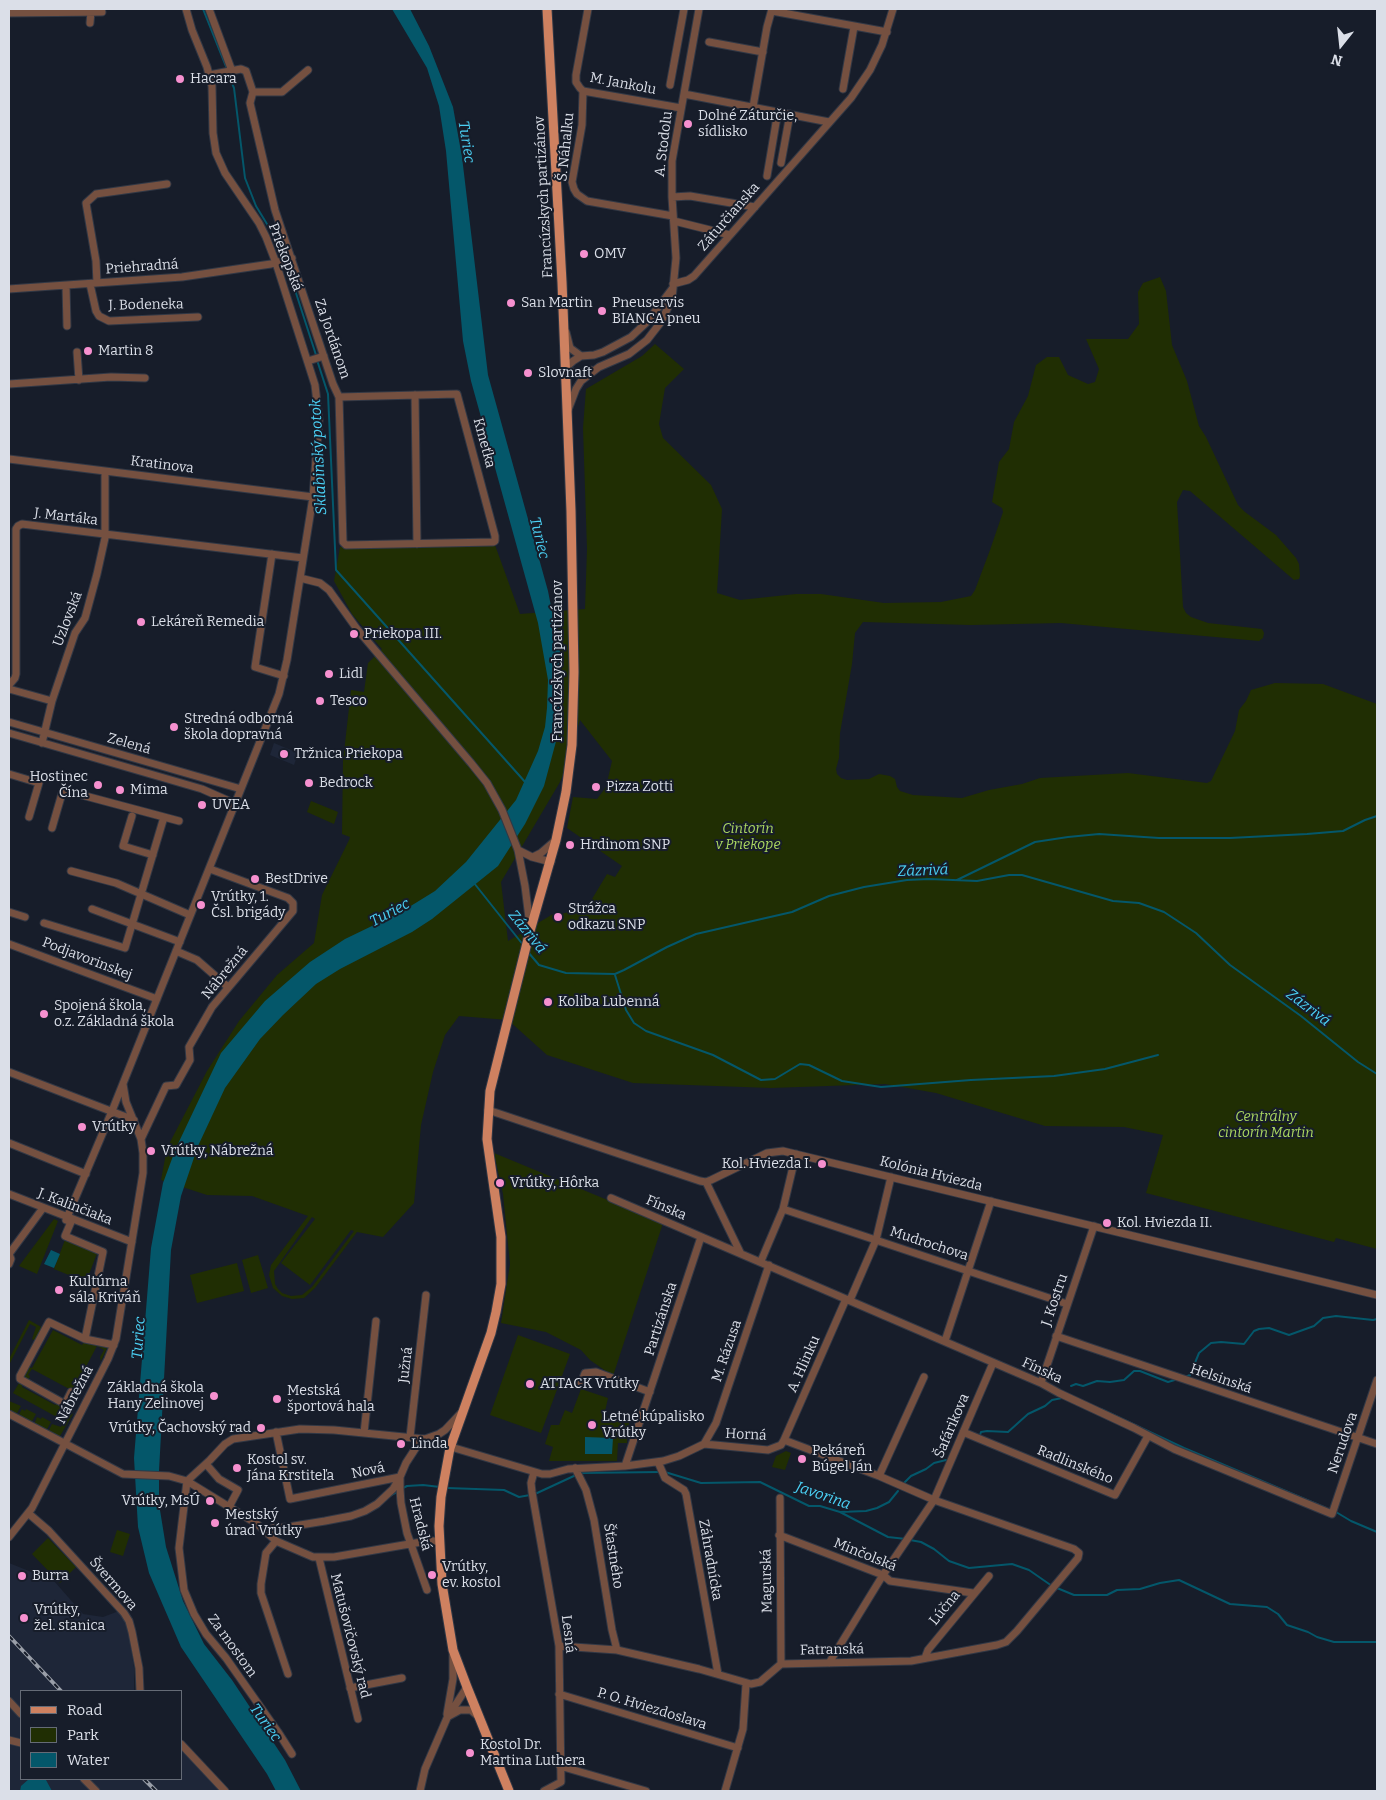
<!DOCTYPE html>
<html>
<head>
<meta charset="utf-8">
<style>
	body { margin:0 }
	#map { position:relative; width:1386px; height:1800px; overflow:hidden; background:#171d2a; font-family:Bitter,serif }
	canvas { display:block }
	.frame { position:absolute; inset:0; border:10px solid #dbdfe8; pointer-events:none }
	.legend { position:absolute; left:20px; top:1690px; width:162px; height:90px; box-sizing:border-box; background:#171d2a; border:1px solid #656b76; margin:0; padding:6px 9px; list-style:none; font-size:15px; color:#dbdfe8 }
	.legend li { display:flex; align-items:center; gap:10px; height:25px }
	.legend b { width:25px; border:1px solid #656b76 }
	.north { position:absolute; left:1316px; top:20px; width:50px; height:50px; -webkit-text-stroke:4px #171d2a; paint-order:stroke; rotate:196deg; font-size:14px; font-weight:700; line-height:20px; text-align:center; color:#dbdfe8 }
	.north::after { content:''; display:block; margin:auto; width:18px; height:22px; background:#dbdfe8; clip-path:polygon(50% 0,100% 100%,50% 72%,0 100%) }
</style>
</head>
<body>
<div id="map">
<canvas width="1386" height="1800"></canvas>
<div class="frame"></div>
<ul class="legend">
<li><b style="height:6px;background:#ce8160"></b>Road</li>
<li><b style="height:14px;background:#202e03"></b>Park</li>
<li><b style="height:14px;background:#04576a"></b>Water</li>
</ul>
<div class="north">N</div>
</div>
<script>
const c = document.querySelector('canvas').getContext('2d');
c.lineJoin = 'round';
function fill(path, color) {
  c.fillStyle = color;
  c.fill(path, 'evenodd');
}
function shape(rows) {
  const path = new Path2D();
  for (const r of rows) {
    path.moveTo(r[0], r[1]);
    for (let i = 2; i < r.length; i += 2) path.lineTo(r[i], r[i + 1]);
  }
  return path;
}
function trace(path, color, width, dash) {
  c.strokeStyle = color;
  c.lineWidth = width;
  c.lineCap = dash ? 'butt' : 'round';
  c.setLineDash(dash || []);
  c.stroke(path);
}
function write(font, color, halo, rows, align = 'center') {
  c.font = font + ' Bitter,serif';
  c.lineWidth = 4;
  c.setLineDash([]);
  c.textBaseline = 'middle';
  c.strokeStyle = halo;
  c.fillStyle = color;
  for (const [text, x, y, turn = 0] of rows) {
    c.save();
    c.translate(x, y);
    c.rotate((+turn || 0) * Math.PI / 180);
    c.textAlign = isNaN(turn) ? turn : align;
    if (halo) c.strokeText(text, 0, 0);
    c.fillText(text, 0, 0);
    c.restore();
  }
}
fill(shape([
	[274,743,298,753,294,765,270,755],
	[9,1563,54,1581,83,1614,103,1617,119,1611,127,1623,134,1668,134,1691,21,1691,21,1779,181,1779,181,1747,227,1791,9,1791]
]), '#1e2638');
fill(shape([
	[1160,277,1166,291,1172,345,1187,381,1199,426,1206,437,1238,505,1245,512,1276,535,1296,558,1299,564,1300,576,1299,579,1294,580,1190,491,1183,490,1177,502,1183,607,1186,613,1191,617,1208,623,1262,629,1264,633,1263,638,1259,641,1061,623,971,625,863,622,855,633,852,664,840,733,839,758,836,769,837,774,841,778,847,780,869,779,879,774,890,776,895,779,897,787,900,791,913,795,962,798,989,790,1022,784,1040,778,1128,773,1207,783,1211,781,1235,731,1239,710,1246,701,1251,690,1275,683,1323,684,1377,704,1377,1249,1336,1238,1334,1242,1146,1193,1163,1135,1124,1127,1045,1126,936,1093,885,1084,771,1088,633,1083,547,1055,508,1020,459,1016,445,1035,433,1072,421,1125,414,1203,383,1237,357,1232,315,1288,304,1298,292,1299,282,1296,273,1288,269,1275,271,1265,308,1216,252,1196,207,1195,161,1180,167,1148,207,1071,239,1021,277,975,314,943,322,895,349,840,350,837,342,834,343,761,351,690,364,692,368,663,382,649,352,614,334,581,340,547,495,545,520,614,585,609,587,549,583,428,586,389,642,356,655,344,684,369,665,388,659,424,663,438,711,485,722,509,717,593,740,600,796,594,821,594,884,603,941,602,971,596,975,590,990,550,1003,512,1002,508,992,502,999,462,1009,449,1014,422,1028,396,1036,365,1047,357,1059,357,1068,375,1088,384,1095,382,1099,369,1086,339,1128,339,1139,324,1138,292,1143,283],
	[580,720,612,761,606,787,597,799,573,797,567,828,622,866,615,877,607,874,589,904,581,909,561,914,553,914,508,941,501,882,560,782,566,768],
	[312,1217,315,1219,281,1263,310,1285,351,1230,354,1231,312,1287,302,1295,291,1296,282,1293,278,1289,275,1284,274,1271],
	[311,801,338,812,334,824,307,812],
	[494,1153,663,1223,613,1376,590,1360,581,1350,546,1332,501,1323,510,1264,503,1194],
	[54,1219,58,1221,37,1274,19,1266],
	[66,1237,98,1251,86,1282,54,1269],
	[258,1255,268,1288,251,1293,242,1260],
	[237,1263,244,1291,197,1303,190,1275],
	[29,1320,43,1328,36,1341,32,1339,36,1327,30,1324,9,1365,9,1359],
	[53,1330,82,1345,84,1342,107,1348,101,1361,100,1357,104,1350,97,1346,73,1391,32,1369,28,1375,30,1376,28,1381,23,1378,24,1373,28,1367,32,1368],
	[518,1335,570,1354,541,1433,490,1415],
	[19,1383,22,1383,22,1387,55,1405,57,1403,73,1414,60,1436,57,1436,48,1432,52,1424,61,1427,64,1421,13,1393],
	[581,1389,608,1398,604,1416,629,1419,629,1438,627,1438,627,1443,618,1443,617,1461,549,1461,553,1447,545,1444,551,1425,559,1425,565,1410,572,1413],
	[9,1401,21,1406,16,1415,9,1411],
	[22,1409,25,1411,26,1409,36,1414,31,1423,18,1416],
	[37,1417,41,1419,42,1417,51,1422,46,1431,34,1425],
	[786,1451,791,1453,785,1470,772,1467,776,1456],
	[117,1530,130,1534,123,1556,110,1552],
	[48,1538,76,1567,60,1583,32,1554]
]), '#202e03');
fill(shape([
	[392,9,410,9,429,46,453,107,462,157,488,375,548,591,561,657,561,711,558,734,544,786,525,824,498,866,432,919,412,932,340,969,316,984,283,1015,260,1039,225,1088,198,1146,181,1196,171,1250,159,1471,159,1504,166,1547,183,1601,204,1644,232,1680,285,1760,301,1791,276,1791,267,1774,181,1647,149,1573,138,1527,134,1458,151,1248,163,1183,176,1148,221,1053,265,1001,310,962,345,939,401,912,435,891,466,862,516,800,538,751,545,727,547,708,548,680,538,623,471,381,463,341,446,151,439,106,427,68],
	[51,1250,60,1254,54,1268,44,1264],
	[585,1437,613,1438,612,1454,585,1454],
	[29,1779,43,1779,46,1780,52,1791,20,1791,21,1786]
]), '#04576a');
trace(shape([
	[203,9,227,69],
	[228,74,234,88,245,178,256,206,281,247,284,258],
	[286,262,316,355],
	[317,360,328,394,336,570,526,783],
	[957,880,1035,842,1068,837,1099,834,1159,838,1230,838,1307,834,1343,831,1365,820,1377,816],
	[474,883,524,946],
	[528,952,539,965,566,973,615,974,624,970,667,947,696,934,792,912,829,896,864,887,907,880,929,879,977,881,1009,875,1022,875,1113,901,1139,903,1164,912,1196,933,1230,965,1301,1016,1358,1062,1377,1074],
	[615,975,626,1010,634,1023,646,1031,713,1055,761,1080,775,1079,800,1064,809,1065,842,1081,881,1087,971,1080,1054,1076,1105,1069,1158,1055],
	[1185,1377,1190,1375,1199,1353,1211,1343,1221,1342,1244,1344,1254,1331,1259,1329,1269,1328,1289,1335,1314,1326,1323,1318,1336,1316,1373,1320,1377,1319],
	[1071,1386,1076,1384,1083,1386,1097,1381,1110,1382,1124,1380,1134,1371,1140,1371,1168,1382,1178,1379],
	[1101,1409,1184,1448,1326,1508],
	[980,1435,981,1432,987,1431,1008,1432,1028,1414,1045,1406,1052,1400,1062,1398],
	[665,1472,701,1483,760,1482,809,1506,820,1506,840,1512,888,1537,906,1539],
	[580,1473,660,1472],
	[904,1483,911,1476,926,1469,934,1463,946,1460],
	[403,1488,407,1486,423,1485,440,1487],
	[447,1488,504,1490,519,1497,530,1495],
	[535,1494,576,1475],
	[390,1496,399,1491],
	[840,1512,866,1511,877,1508,889,1502,898,1491],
	[1336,1512,1351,1521,1377,1532],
	[910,1540,921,1542,934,1549,949,1561,969,1568,1012,1564,1029,1570,1052,1586],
	[1057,1588,1074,1595,1107,1595,1117,1590,1140,1589,1160,1583,1179,1580,1230,1604,1267,1607,1278,1614,1287,1625,1308,1632,1317,1637,1334,1642,1377,1642]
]), '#04576a', 2);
const minor = shape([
	[209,9,232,71],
	[588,9,576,75,576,82,580,88,583,91,681,108],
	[772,11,887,32],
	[9,13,102,12],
	[90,23,91,12],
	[709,42,763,52],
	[209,75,241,69,246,71,253,92],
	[670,85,684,9],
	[843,89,854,27],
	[583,91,582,125,572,182,574,189,577,194,587,201,673,216],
	[253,92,250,103,275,210,333,384,339,397,343,542,346,545,493,542,495,541,495,536,457,394,339,397],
	[253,92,282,92,308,70],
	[684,94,829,122],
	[753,107,767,27,772,9],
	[781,163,790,114],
	[767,176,778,111],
	[672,197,690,196,755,207],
	[674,221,730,235],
	[97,283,96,261,86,203,96,194,167,184],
	[90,284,96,311,99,316,109,321,198,317],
	[673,284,688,280,694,276,851,98,870,70,882,45,893,9],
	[66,286,67,326],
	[9,289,182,277,271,264,292,258],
	[566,332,570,348,581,356],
	[77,352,79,380],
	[308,361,324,356],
	[591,370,580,373,572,372,565,368,573,361,581,356,594,355,603,352,631,337,647,322,672,289],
	[9,384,111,377,145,378],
	[415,395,417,544],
	[568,410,576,389,581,381,599,367,629,354,647,340,661,322,672,299,676,258,672,197,672,161,699,9],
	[9,459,313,497],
	[272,554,255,667,284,676],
	[300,578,320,583,329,590,357,629,471,763,487,783,502,810,518,850,525,886,530,926],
	[9,685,15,678,16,674,16,529,18,526,22,524,303,558],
	[9,689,52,701],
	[9,722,241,789],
	[9,733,202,789,236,804],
	[42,743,52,701,75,633,85,618,97,574,105,538,105,471],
	[9,774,39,783,29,817],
	[132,816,123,846,153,855],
	[52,828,63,790,179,821],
	[518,850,532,857,551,862],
	[533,857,541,853,556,840],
	[71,871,116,883,190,915],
	[92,909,180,942],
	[9,912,25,917],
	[44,923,125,948,164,817],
	[9,944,157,999],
	[176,951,197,960,228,987],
	[9,1072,134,1120],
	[488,1110,700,1181,706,1182,711,1180,767,1153,783,1151,1377,1295],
	[141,1139,166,1086,176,1085,190,1060,189,1047,212,1007,293,911,293,903,288,898,210,869],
	[9,1143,86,1174],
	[706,1182,740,1252],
	[9,1194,132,1242],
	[611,1198,1041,1383,1059,1393,1134,1428,1174,1449,1332,1514,1377,1380],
	[783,1209,1067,1304],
	[66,1220,112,1111,279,694,287,660,313,497,319,420,315,385,276,263,266,237,259,223,225,173,216,153,213,133,212,86,207,67,192,30,186,9],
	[71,1222,65,1236,103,1252,85,1339],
	[761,1261,783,1209,796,1154],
	[9,1264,11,1259,9,1254,43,1208],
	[850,1300,876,1240,891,1177],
	[1056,1336,1377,1444],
	[945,1341,991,1201],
	[581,1383,585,1373,596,1372,650,1392],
	[1041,1383,1094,1226],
	[71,1392,66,1402,63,1403,20,1379,20,1376,49,1322,85,1339,114,1345],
	[9,1414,123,1474,169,1476,187,1481,257,1524,276,1541,313,1557,334,1557,427,1541,439,1541],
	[276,1432,290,1499,400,1477],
	[963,1432,1115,1495,1148,1436],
	[364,1433,376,1321],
	[410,1437,426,1295],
	[424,1439,417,1446,406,1463,400,1477,400,1489,401,1503,407,1533,427,1590],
	[425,1439,439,1434,445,1430,462,1412],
	[784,1440,846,1299],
	[704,1444,716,1423,769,1265],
	[658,1462,665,1478,684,1490,686,1494,718,1674],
	[206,1464,219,1479,238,1490,229,1507],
	[625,1466,701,1237],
	[575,1468,586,1490,594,1520,612,1630,617,1650],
	[534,1472,531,1483,532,1492,559,1646,561,1782,544,1791],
	[879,1476,924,1377],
	[187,1481,210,1460,225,1444,233,1439,300,1429,334,1430,424,1439,542,1474,550,1474,568,1469,625,1466,663,1461,679,1456,704,1444,768,1450,781,1445,784,1440,879,1476,934,1500,1074,1549,1079,1553,1078,1558,1017,1631,1006,1642,997,1645,911,1661,781,1664,760,1682,751,1684,699,1669,617,1650,559,1646],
	[187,1481,179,1548,184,1590,194,1614,206,1634,226,1658,278,1732,292,1754],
	[780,1498,781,1664],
	[28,1513,49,1531,124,1613,129,1621,132,1632,139,1668,140,1691],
	[267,1532,273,1528,288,1527,325,1521,351,1516,365,1511,377,1504,393,1489,399,1479],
	[779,1535,883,1575,890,1581,973,1593],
	[9,1537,32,1508,108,1359,116,1339,143,1173,143,1153,141,1139,126,1102,123,1084],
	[276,1541,266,1553,261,1584,261,1593,288,1674],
	[319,1558,358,1719],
	[925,1658,928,1650,989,1576],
	[829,1663,883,1575,934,1500,993,1363],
	[350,1688,402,1678],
	[559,1694,738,1748],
	[9,1701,21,1714],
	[447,1714,453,1679,453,1655],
	[449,1716,460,1710,471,1710,479,1717],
	[9,1740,21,1743],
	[181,1744,225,1791],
	[560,1766,646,1791],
	[84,1779,96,1791],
	[420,1791,425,1769,447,1718,467,1687],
	[725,1791,743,1729,746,1684]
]);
const major = shape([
	[509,1791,467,1687,453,1650,442,1584,439,1526,441,1497,450,1448,491,1333,496,1312,501,1284,501,1237,487,1139,490,1091,530,931,556,840,566,792,572,745,574,672,571,511,562,282,547,9]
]);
trace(minor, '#323845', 9);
trace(major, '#323845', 11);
trace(minor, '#755040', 7);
trace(major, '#ce8160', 9);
const rail = shape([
	[9,1636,61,1691],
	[144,1779,156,1791]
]);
trace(rail, '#999ea8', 4);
trace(rail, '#171d2a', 2, [5.5]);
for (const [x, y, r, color] of [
	[180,79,5,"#f690cf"],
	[688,124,5,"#f690cf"],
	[584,254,5,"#f690cf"],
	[511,303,5,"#f690cf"],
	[602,311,5,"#f690cf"],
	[88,351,5,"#f690cf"],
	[528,373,5,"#f690cf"],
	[141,622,5,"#f690cf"],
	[354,634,5,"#f690cf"],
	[329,674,5,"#f690cf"],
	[320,701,5,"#f690cf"],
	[174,727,5,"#f690cf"],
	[284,754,5,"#f690cf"],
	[309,783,5,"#f690cf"],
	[98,785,5,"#f690cf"],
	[596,787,5,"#f690cf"],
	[120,790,5,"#f690cf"],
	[202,805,5,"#f690cf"],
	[570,845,5,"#f690cf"],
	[255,879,5,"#f690cf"],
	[201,905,5,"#f690cf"],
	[558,917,5,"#f690cf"],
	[548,1002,5,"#f690cf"],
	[44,1014,5,"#f690cf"],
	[82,1127,5,"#f690cf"],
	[151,1151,5,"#f690cf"],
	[822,1164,5,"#f690cf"],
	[500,1183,5,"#f690cf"],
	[1107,1223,5,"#f690cf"],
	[59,1290,5,"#f690cf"],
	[530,1384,5,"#f690cf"],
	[214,1396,5,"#f690cf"],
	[277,1399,5,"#f690cf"],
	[592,1425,5,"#f690cf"],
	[261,1428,5,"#f690cf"],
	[401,1444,5,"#f690cf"],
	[802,1459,5,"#f690cf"],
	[237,1468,5,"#f690cf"],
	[210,1501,5,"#f690cf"],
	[215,1523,5,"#f690cf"],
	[432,1575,5,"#f690cf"],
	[22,1576,5,"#f690cf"],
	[24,1618,5,"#f690cf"],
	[470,1753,5,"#f690cf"]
]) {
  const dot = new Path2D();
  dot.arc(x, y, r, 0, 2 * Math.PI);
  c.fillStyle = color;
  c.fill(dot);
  trace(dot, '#171d2a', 2);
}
write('14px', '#dbdfe8', '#171d2a', [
	["Hacara",190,79],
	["Dolné Záturčie,",698,116],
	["sídlisko",698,132],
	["OMV",594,254],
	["San Martin",521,303],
	["Pneuservis",612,303],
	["BIANCA pneu",612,319],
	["Martin 8",98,351],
	["Slovnaft",538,373],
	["Lekáreň Remedia",151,622],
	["Priekopa III.",364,634],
	["Lidl",339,674],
	["Tesco",330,701],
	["Stredná odborná",184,719],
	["škola dopravná",184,735],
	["Tržnica Priekopa",294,754],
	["Hostinec",88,777,"right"],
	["Čína",88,793,"right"],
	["Bedrock",319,783],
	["Pizza Zotti",606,787],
	["Mima",130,790],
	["UVEA",212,805],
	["Hrdinom SNP",580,845],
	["BestDrive",265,879],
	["Vrútky, 1.",211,897],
	["Čsl. brigády",211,913],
	["Strážca",568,909],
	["odkazu SNP",568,925],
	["Koliba Lubenná",558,1002],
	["Spojená škola,",54,1006],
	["o.z. Základná škola",54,1022],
	["Vrútky",92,1127],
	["Vrútky, Nábrežná",161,1151],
	["Kol. Hviezda I.",812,1164,"right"],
	["Vrútky, Hôrka",510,1183],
	["Kol. Hviezda II.",1117,1223],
	["Kultúrna",69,1282],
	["sála Kriváň",69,1298],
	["ATTACK Vrútky",540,1384],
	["Základná škola",204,1388,"right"],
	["Hany Zelinovej",204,1404,"right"],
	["Mestská",287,1391],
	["športová hala",287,1407],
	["Letné kúpalisko",602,1417],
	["Vrútky",602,1433],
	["Vrútky, Čachovský rad",251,1428,"right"],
	["Linda",411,1444],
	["Pekáreň",812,1451],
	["Búgel Ján",812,1467],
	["Kostol sv.",247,1460],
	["Jána Krstiteľa",247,1476],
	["Vrútky, MsÚ",200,1501,"right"],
	["Mestský",225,1515],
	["úrad Vrútky",225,1531],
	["Vrútky,",442,1567],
	["ev. kostol",442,1583],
	["Burra",32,1576],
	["Vrútky,",34,1610],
	["žel. stanica",34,1626],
	["Kostol Dr.",480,1745],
	["Martina Luthera",480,1761]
], 'left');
write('14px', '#dbdfe8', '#171d2a', [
	["M. Jankolu",623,84,11],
	["A. Stodolu",664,144,-83],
	["Š. Náhalku",566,147,-84],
	["Francúzskych partizánov",544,197,-93],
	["Záturčianska",729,217,-49],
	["Priekopská",285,257,69],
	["Priehradná",142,267,-4],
	["J. Bodeneka",146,305,-1],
	["Za Jordánom",332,339,71],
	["Kmeťka",484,443,75],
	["Kratinova",162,465,7],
	["J. Martáka",66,517,7],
	["Uzlovská",68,619,-69],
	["Francúzskych partizánov",558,661,-90],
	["Zelená",129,744,16],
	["Podjavorinskej",87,959,21],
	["Nábrežná",225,973,-51],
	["Kolónia Hviezda",931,1174,14],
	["J. Kalinčiaka",75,1207,21],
	["Fínska",666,1208,23],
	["Mudrochova",929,1244,18],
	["J. Kostru",1055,1300,-71],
	["Partizánska",661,1319,-72],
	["M. Rázusa",727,1351,-71],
	["A. Hlinku",804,1364,-66],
	["Južná",406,1365,-83],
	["Fínska",1042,1371,25],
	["Helsinská",1221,1379,19],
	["Nábrežná",75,1395,-62],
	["Šafárikova",952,1426,-67],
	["Horná",746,1435,3],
	["Nerudova",1343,1443,-71],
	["Radlinského",1075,1465,22],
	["Nová",368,1471,-12],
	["Hradská",420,1524,76],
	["Minčolská",865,1555,22],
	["Šťastného",613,1556,81],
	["Záhradnícka",710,1560,80],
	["Magurská",767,1581,-91],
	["Švermova",113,1584,49],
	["Lúčna",945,1608,-51],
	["Lesná",568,1634,83],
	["Matušovičovský rad",350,1636,76],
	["Za mostom",232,1646,54],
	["Fatranská",832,1650,-1],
	["P. O. Hviezdoslava",652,1709,17]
]);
write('italic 14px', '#abd760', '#171d2a', [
	["Cintorín",748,829],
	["v Priekope",748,845],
	["Centrálny",1266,1117],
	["cintorín Martin",1266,1133]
]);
write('italic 15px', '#4bd1f5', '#171d2a', [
	["Turiec",466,142,81],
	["Sklabinský potok",319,457,-93],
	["Turiec",539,538,76],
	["Zázrivá",923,871,-2],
	["Turiec",390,913,-28],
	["Zázrivá",527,932,51],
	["Zázrivá",1308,1008,37],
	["Turiec",139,1338,-86],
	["Javorina",823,1496,19],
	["Turiec",265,1723,54]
]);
</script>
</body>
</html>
